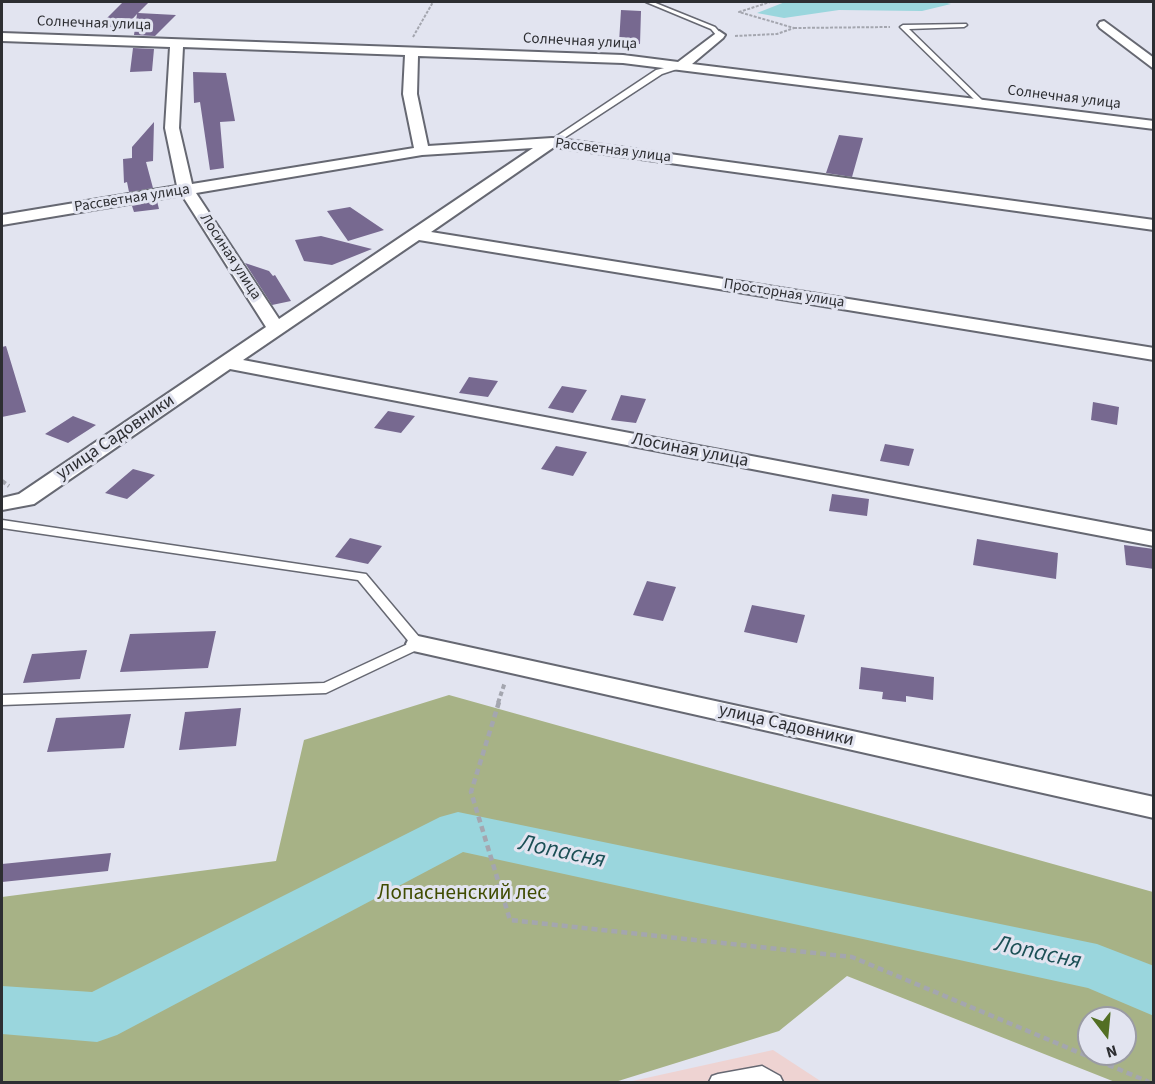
<!DOCTYPE html>
<html>
<head>
<meta charset="utf-8">
<style>
	body { margin:0 }
	#map { position:relative; width:1155px; height:1084px; overflow:hidden; background:#e2e4f0; font-family:"Source Sans 3",sans-serif }
	canvas { display:block }
	.frame { position:absolute; inset:0; border:3px solid #2d2e32; pointer-events:none }
	.north { position:absolute; left:1077px; top:1006px; width:60px; height:60px; box-sizing:border-box; background:#e2e4f0; border:2px solid #9a9ba4; border-radius:50%; rotate:164deg; font-size:16px; font-weight:700; line-height:24px; text-align:center; color:#2d2e32 }
	.north::after { content:''; display:block; margin:auto; width:21px; height:27px; background:#536f24; clip-path:polygon(50% 0,100% 100%,50% 72%,0 100%) }
</style>
</head>
<body>
<div id="map">
<canvas width="1155" height="1084"></canvas>
<div class="frame"></div>
<div class="north">N</div>
</div>
<script>
const c = document.querySelector('canvas').getContext('2d');
c.lineJoin = 'round';
function fill(path, color) {
  c.fillStyle = color;
  c.fill(path, 'evenodd');
}
function shape(rows) {
  const path = new Path2D();
  for (const r of rows) {
    path.moveTo(r[0], r[1]);
    for (let i = 2; i < r.length; i += 2) path.lineTo(r[i], r[i + 1]);
  }
  return path;
}
function trace(path, color, width, dash) {
  c.strokeStyle = color;
  c.lineWidth = width;
  c.lineCap = dash ? 'butt' : 'round';
  c.setLineDash(dash || []);
  c.stroke(path);
}
function write(font, color, halo, rows, align = 'center') {
  c.font = font + ' "Source Sans 3",sans-serif';
  c.lineWidth = 6;
  c.setLineDash([]);
  c.textBaseline = 'middle';
  c.strokeStyle = halo;
  c.fillStyle = color;
  for (const [text, x, y, turn = 0] of rows) {
    c.save();
    c.translate(x, y);
    c.rotate((+turn || 0) * Math.PI / 180);
    c.textAlign = isNaN(turn) ? turn : align;
    if (halo) c.strokeText(text, 0, 0);
    c.fillText(text, 0, 0);
    c.restore();
  }
}
fill(shape([
	[773,1050,822,1082,628,1082]
]), '#eed3d2');
fill(shape([
	[449,695,1153,892,1153,1082,1115,1082,847,976,779,1031,615,1082,2,1082,2,897,276,861,304,740],
	[1089,1018,1125,1018,1125,1054,1089,1054]
]), '#a7b286');
fill(shape([
	[785,2,943,2,951,4,922,11,839,10,784,18,757,13]
]), '#9ad6dd');
fill(shape([
	[458,812,1097,944,1154,966,1154,1016,1088,988,463,852,117,1035,97,1042,2,1034,2,986,92,992,440,817,458,812]
]), '#9ad6dd');
fill(shape([
	[123,2,149,2,138,13,176,15,155,36,134,35,137,14,125,27,98,27],
	[621,10,641,11,640,44,619,43],
	[133,48,154,49,152,71,130,72],
	[193,72,226,73,235,121,220,122,224,168,210,170,200,102,194,103],
	[154,122,153,161,146,162,153,188,129,192,127,182,124,183,123,159,132,158,132,147],
	[839,135,863,138,852,177,826,173],
	[157,201,159,209,134,212,132,206],
	[350,207,384,230,348,241,327,211],
	[321,236,372,249,332,265,304,261,295,240],
	[245,263,269,271,273,276,275,275,291,301,272,305],
	[6,346,26,412,2,417,2,347],
	[469,377,498,381,488,397,459,393],
	[562,386,587,390,573,413,548,408],
	[621,395,646,399,636,423,611,420],
	[1093,402,1119,407,1117,425,1091,420],
	[388,411,415,416,401,433,374,428],
	[73,416,96,425,68,443,45,434],
	[885,444,914,449,909,466,880,461],
	[556,446,587,452,573,476,541,469],
	[133,469,155,475,127,499,105,493],
	[832,494,869,499,867,516,829,511],
	[350,538,382,546,368,564,335,557],
	[977,539,1058,553,1056,579,973,565],
	[1124,545,1154,549,1154,569,1126,565],
	[647,581,676,587,663,621,633,615],
	[752,605,805,615,797,643,744,632],
	[216,631,208,668,120,672,130,634],
	[87,650,80,679,23,683,32,654],
	[861,667,934,677,933,700,906,696,906,702,882,699,883,692,859,689],
	[241,708,236,746,179,750,185,712],
	[131,714,124,748,47,752,56,718],
	[111,853,108,871,2,882,2,864]
]), '#776990');
const lane = shape([
	[646,2,653,2,715,27,722,35,717,36,711,29,646,2],
	[966,24,967,25,964,27,909,29,985,103,985,107,982,107,900,27,903,25,966,24],
	[681,64,683,65,683,67,662,74,555,144,548,142,656,70,681,64],
	[2,520,366,574,425,644,423,647,326,693,2,705,2,695,324,683,410,643,358,580,2,528,2,520],
	[762,1066,780,1076,783,1082,709,1082,712,1076,718,1074,762,1066]
]);
const street = shape([
	[1104,21,1154,58,1154,69,1100,28,1098,25,1100,22,1104,21],
	[719,31,725,35,723,38,692,64,1154,121,1154,129,623,63,418,56,417,94,428,146,552,138,1154,220,1154,230,554,147,431,232,1154,348,1154,360,419,240,243,360,1154,532,1154,546,230,369,34,504,2,510,2,498,19,494,266,327,182,195,2,225,2,215,177,186,165,128,170,47,2,41,2,33,623,55,678,62,719,31],
	[183,47,405,55,403,94,414,148,192,184,179,128,183,47],
	[533,148,279,319,196,193,422,155,533,148],
	[418,636,1154,797,1154,818,409,650,406,644,409,638,418,636]
]);
trace(lane, '#666872', 3);
trace(street, '#666872', 4);
trace(shape([
	[794,28,890,27],
	[735,36,777,34,794,28,739,12,770,2],
	[413,37,433,2]
]), '#a4a6af', 2, [3, 1.5]);
trace(shape([
	[2,481,9,486],
	[498,703,505,682]
]), '#a4a6af', 4, [4.5, 3]);
trace(shape([
	[499,702,471,792,510,920,852,957,1149,1082]
]), '#a4a6af', 4.5, [6, 4]);
fill(lane, '#fff');
fill(street, '#fff');
write('15px', '#2d2e32', '#e2e4f0', [
	["Солнечная улица",94,24,2],
	["Солнечная улица",580,42,3],
	["Солнечная улица",1064,98,7],
	["Рассветная улица",613,151,7],
	["Рассветная улица",132,199,-9],
	["Лосиная улица",230,257,57],
	["Просторная улица",784,294,9]
]);
write('18px', '#2d2e32', '#e2e4f0', [
	["улица Садовники",116,438,-34],
	["Лосиная улица",690,451,11],
	["улица Садовники",786,726,13]
]);
write('21px', '#404c02', '#e2e4f0', [
	["Лопасненский лес",462,894]
]);
write('italic 24px', '#1b4f55', '#e2e4f0', [
	["Лопасня",562,853,12],
	["Лопасня",1038,954,12]
]);
</script>
</body>
</html>
